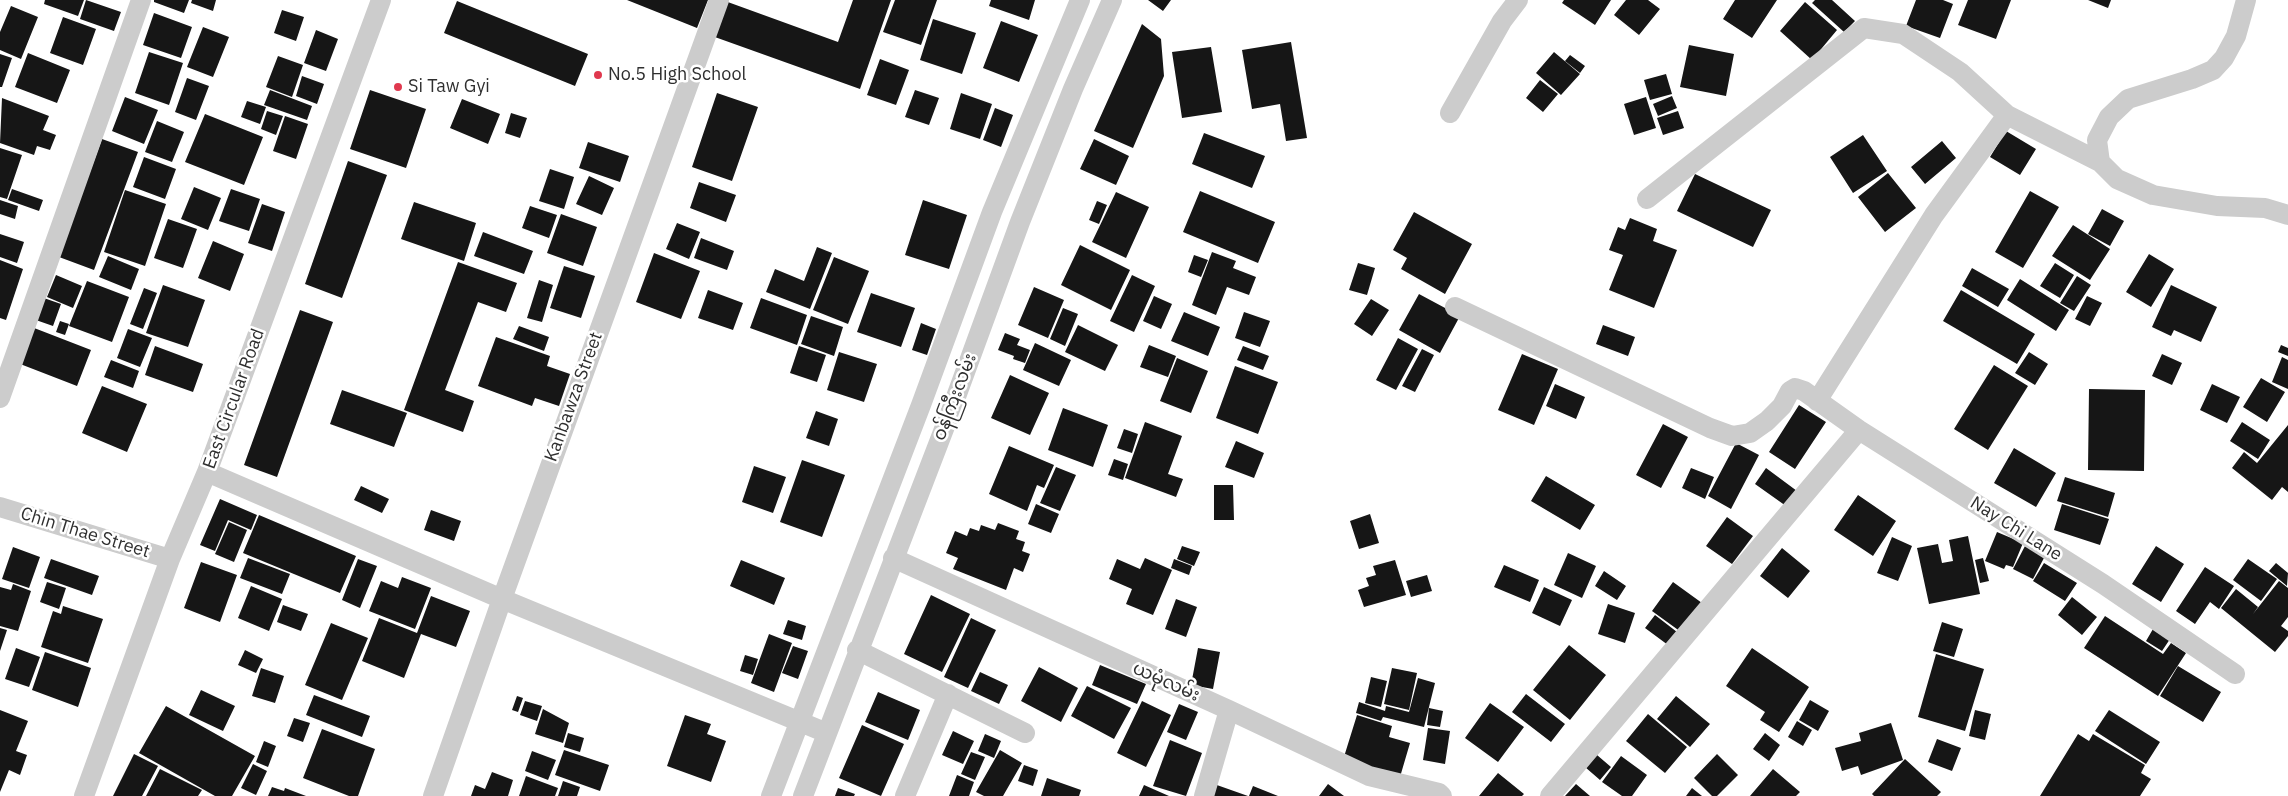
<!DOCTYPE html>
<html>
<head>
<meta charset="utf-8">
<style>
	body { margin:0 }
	canvas { display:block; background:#fff }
</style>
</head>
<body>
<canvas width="2288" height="796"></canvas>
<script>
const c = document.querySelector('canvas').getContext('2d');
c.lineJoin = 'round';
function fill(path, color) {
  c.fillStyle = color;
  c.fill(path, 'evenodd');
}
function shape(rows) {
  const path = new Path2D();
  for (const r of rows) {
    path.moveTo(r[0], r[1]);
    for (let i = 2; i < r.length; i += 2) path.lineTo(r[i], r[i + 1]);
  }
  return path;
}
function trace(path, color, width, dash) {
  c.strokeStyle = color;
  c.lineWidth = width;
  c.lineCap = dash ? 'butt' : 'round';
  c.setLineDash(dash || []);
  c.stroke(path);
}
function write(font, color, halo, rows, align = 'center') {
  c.font = font + ' "IBM Plex Sans","Noto Sans Myanmar",sans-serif';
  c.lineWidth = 5;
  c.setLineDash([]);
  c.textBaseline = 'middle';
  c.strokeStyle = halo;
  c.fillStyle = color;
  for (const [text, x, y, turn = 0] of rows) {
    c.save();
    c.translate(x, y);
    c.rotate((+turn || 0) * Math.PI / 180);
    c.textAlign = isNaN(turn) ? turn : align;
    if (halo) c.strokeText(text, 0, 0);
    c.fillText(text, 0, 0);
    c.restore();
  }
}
fill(shape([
	[45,0,84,0,78,16,44,4],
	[86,0,121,12,114,31,80,19],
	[154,0,189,0,184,13,154,2],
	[192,0,216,0,213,11,191,3],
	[627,0,708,0,697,28],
	[853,0,891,0,860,89,712,36,725,1,838,42],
	[895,0,937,0,921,45,883,32],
	[991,0,1035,0,1029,20,989,6],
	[1148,0,1171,0,1163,11],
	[1564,0,1611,0,1595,25,1562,3],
	[1626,0,1648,0,1660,9,1639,35,1614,15],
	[1735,0,1777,0,1752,38,1723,19],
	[1815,0,1832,0,1855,21,1844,32,1812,3],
	[1916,0,1943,0,1953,4,1940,38,1906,26],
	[1968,0,2011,0,1996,39,1958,25],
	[2088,0,2111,0,2108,8],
	[457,1,588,54,575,86,444,33],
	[1805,2,1837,30,1812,60,1780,31],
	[11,6,38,17,21,59,0,50,0,32],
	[282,10,304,17,296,41,274,33],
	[154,13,192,27,181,58,143,45],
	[63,17,96,29,83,65,50,53],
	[933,19,976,33,962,74,920,60],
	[1001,21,1038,35,1019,82,983,68],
	[1142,24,1161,39,1164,76,1133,148,1094,131],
	[203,27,229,37,213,77,187,67],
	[316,30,338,39,326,71,304,63],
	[1291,42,1307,138,1286,141,1280,104,1252,109,1242,50],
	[1689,45,1734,54,1726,96,1680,87],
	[1211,47,1222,112,1182,118,1172,52],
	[149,52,183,63,169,105,135,93],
	[1554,52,1580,74,1561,95,1536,73],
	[28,53,70,70,57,103,15,87],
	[0,54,12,58,2,87,0,87],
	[1570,55,1585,66,1580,73,1565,61],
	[278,56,303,65,292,97,266,87],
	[880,59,909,70,896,105,867,95],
	[1666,74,1672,94,1650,100,1644,80],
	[302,76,324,84,317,104,296,96],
	[187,78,209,86,196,120,175,112],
	[1540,80,1558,94,1543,112,1526,98],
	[270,90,312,106,307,120,264,105],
	[370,90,426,109,406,168,350,149],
	[915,90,939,98,929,125,905,117],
	[717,93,758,107,732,181,692,167],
	[961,93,992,104,980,139,950,129],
	[1672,96,1677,108,1658,116,1653,104],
	[125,97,158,110,144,144,112,131],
	[1646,97,1656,128,1634,135,1624,104],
	[2,98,49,116,43,130,56,135,50,150,37,146,34,155,0,143],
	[462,99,500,114,488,144,450,128],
	[247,101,266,107,260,124,241,117],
	[995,108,1013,115,1001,147,983,140],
	[267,111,283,116,276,135,261,129],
	[1678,111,1684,128,1663,135,1657,118],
	[511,113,527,118,520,138,505,133],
	[205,114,263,137,244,185,185,162],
	[285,116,308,124,296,159,273,151],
	[157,121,184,132,172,162,145,152],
	[2006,131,2036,149,2020,175,1990,157],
	[1204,133,1265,156,1252,188,1192,164],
	[1863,135,1887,171,1853,193,1830,157],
	[102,139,138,152,94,270,59,257],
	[1094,139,1129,156,1116,185,1080,169],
	[1942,141,1956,158,1925,184,1911,167],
	[588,142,629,156,620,182,579,168],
	[0,148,22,155,7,199,0,197],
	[144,157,176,169,165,199,133,187],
	[348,161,387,175,342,298,305,284],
	[550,169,574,177,564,209,539,201],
	[1888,173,1916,208,1885,232,1858,197],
	[1695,174,1771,210,1753,247,1677,211],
	[589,176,614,188,602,215,576,204],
	[699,182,736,195,726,222,690,208],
	[194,187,221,198,208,230,181,219],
	[12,189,43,200,39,211,8,200],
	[231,189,260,199,249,231,219,221],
	[125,190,166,204,145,266,104,252],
	[1200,191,1275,222,1258,263,1183,232],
	[2030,191,2059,207,2023,268,1995,252],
	[1116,192,1149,207,1126,258,1092,242],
	[0,200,18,206,15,219,0,214],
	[923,200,967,215,949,269,905,255],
	[1097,201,1107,205,1099,224,1089,220],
	[414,202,476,223,464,261,401,239],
	[262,204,285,212,272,251,248,243],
	[530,206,557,215,549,238,522,228],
	[2102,209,2124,221,2110,246,2088,234],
	[1414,212,1472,244,1445,294,1401,269,1407,258,1393,250],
	[561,214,597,227,583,266,547,253],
	[1630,218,1657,229,1653,241,1677,250,1654,308,1609,290,1623,255,1609,250,1618,227,1625,230],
	[168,219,197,229,183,268,154,258],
	[677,223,700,232,689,259,666,249],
	[2073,225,2110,249,2090,280,2052,256],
	[483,232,533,251,524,274,474,256],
	[0,234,24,242,17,263,0,257],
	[701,238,734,251,727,270,694,258],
	[213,241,244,254,230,291,198,278],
	[1080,245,1130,270,1111,310,1061,285],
	[817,247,832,253,810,309,766,292,775,269,804,281],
	[1212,252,1236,261,1233,268,1256,277,1249,295,1227,287,1216,315,1192,305],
	[654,253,700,271,681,319,636,302],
	[2149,254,2174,269,2151,307,2126,292],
	[1194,255,1208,260,1201,277,1188,272],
	[108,256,139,269,131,290,99,277],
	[834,257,869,271,848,324,813,310],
	[0,260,23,269,6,320,0,318],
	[458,262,517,283,506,312,478,302,445,390,474,401,463,432,404,410],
	[1358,263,1375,268,1367,295,1349,290],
	[2055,263,2074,275,2060,298,2040,286],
	[564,266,595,276,581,318,550,308],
	[1972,268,2009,289,1998,307,1962,286],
	[56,275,82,286,73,308,47,297],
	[1132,275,1155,286,1134,332,1110,321],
	[2077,276,2091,285,2074,311,2060,303],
	[2020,279,2069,310,2056,331,2007,300],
	[539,280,553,285,542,322,527,318],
	[87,281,129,297,112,342,69,326],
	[163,285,205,300,188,347,146,333],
	[2171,285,2217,307,2201,342,2174,330,2171,336,2152,327],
	[1034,287,1064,300,1048,338,1018,325],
	[144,288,157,293,143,329,130,324],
	[708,290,743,303,733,330,698,318],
	[1961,290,2035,334,2017,364,1943,321],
	[871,293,915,308,901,347,857,332],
	[1419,294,1460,316,1440,353,1399,330],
	[1154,296,1172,304,1161,329,1143,321],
	[2087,296,2102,303,2090,326,2075,319],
	[41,297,61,304,53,326,33,319],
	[761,298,807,315,797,345,750,328],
	[1371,299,1389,310,1372,336,1354,324],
	[1063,308,1078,314,1065,346,1050,339],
	[300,310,333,322,277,477,244,465],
	[1184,312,1220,327,1208,356,1171,341],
	[1244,312,1270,321,1260,347,1235,338],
	[811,316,843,327,834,356,801,344],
	[60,321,69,324,65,335,56,332],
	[921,323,936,329,927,355,912,350],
	[1078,325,1118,345,1105,371,1065,352],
	[1603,325,1635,337,1628,356,1596,344],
	[29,326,91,350,77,386,15,362],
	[519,326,549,337,544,351,513,339],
	[128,329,152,338,140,367,117,358],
	[1005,333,1020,339,1017,345,1030,350,1025,363,1013,359,1014,356,998,350],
	[496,337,550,356,547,366,570,374,559,406,535,398,532,406,478,386],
	[1398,338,1418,349,1396,390,1376,380],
	[1035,343,1071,360,1059,386,1023,370],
	[1149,345,1176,356,1168,377,1140,367],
	[2281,345,2288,348,2288,356,2278,352],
	[155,346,203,364,193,392,145,375],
	[799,346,826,355,817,382,790,373],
	[1243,346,1269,356,1263,370,1237,360],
	[1422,349,1434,355,1415,392,1402,386],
	[839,352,877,364,864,402,827,390],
	[2029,352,2048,364,2035,385,2015,373],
	[1522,354,1558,369,1534,425,1498,410],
	[2162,354,2182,363,2172,385,2152,376],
	[2282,357,2288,360,2288,389,2272,382],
	[1177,358,1208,371,1191,413,1160,401],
	[111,360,139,371,133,388,104,377],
	[1994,365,2028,386,1988,450,1954,429],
	[1235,366,1278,382,1258,434,1216,418],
	[1010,375,1049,393,1030,435,991,418],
	[2261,378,2285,392,2267,422,2243,407],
	[1555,384,1585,397,1576,419,1546,406],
	[2212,384,2240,397,2227,423,2200,410],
	[102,386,147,404,127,452,82,433],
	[2089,389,2145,390,2144,471,2088,470],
	[342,390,407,413,394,447,330,424],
	[1799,405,1826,422,1795,469,1769,452],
	[1063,408,1108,425,1093,467,1048,450],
	[816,411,838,419,829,446,806,438],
	[1145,422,1182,436,1168,474,1183,479,1176,497,1125,478],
	[2242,422,2270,440,2258,459,2230,441],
	[1663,424,1688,437,1661,488,1636,475],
	[2288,425,2288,492,2282,487,2272,500,2232,468,2244,452,2257,463],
	[1124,429,1138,434,1132,453,1117,448],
	[1236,441,1264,453,1254,478,1225,467],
	[1736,443,1759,455,1731,509,1708,496],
	[1009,446,1054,465,1044,488,1037,485,1027,511,989,494],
	[2014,448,2056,473,2036,507,1994,483],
	[1114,459,1128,464,1123,480,1108,475],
	[802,460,845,475,822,537,780,522],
	[754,466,786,477,773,513,742,502],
	[1056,467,1076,475,1060,511,1040,503],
	[1691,468,1714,477,1705,499,1682,488],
	[1766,468,1797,491,1786,506,1755,484],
	[1546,476,1595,505,1580,530,1531,501],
	[2065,477,2115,493,2108,517,2057,501],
	[1214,485,1233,485,1234,520,1214,520],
	[361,486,389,499,382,513,354,500],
	[1858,495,1896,521,1873,556,1834,530],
	[220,499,257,515,251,530,228,520,215,551,200,545],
	[1036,504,1059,514,1051,533,1028,524],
	[2062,504,2109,519,2100,545,2054,530],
	[431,510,461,521,454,541,424,530],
	[1370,514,1379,543,1359,549,1350,521],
	[259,515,356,556,340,593,243,553],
	[1727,517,1753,536,1732,564,1706,546],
	[229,522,247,530,234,562,215,554],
	[998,523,1019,531,1016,539,1025,542,1022,551,1030,554,1023,572,1014,568,1006,590,953,569,958,558,946,553,955,531,967,536,970,528,979,531,981,525,995,530],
	[1997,532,2023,543,2013,567,2006,565,2004,569,1985,561],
	[1968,536,1980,594,1929,604,1917,548,1938,544,1942,563,1953,561,1949,540],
	[1892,537,1912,546,1898,581,1877,573],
	[1182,546,1200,552,1194,566,1177,559],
	[2025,546,2045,556,2033,579,2013,569],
	[2156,546,2184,564,2161,602,2132,584],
	[13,547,40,557,29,588,2,579],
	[1782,548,1810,571,1788,598,1760,576],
	[1568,553,1596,566,1582,598,1554,585],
	[248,558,290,574,282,594,240,578],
	[1145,558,1172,570,1153,615,1126,604,1132,589,1109,579,1117,559,1140,569],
	[1983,558,1989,581,1980,583,1975,560],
	[51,559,99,576,92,595,44,578],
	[358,559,377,566,360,608,342,600],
	[1174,559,1192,566,1189,575,1171,568],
	[2248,559,2277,579,2261,601,2233,580],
	[741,560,785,578,774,605,730,586],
	[1395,560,1406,595,1364,607,1358,590,1369,586,1366,578,1376,575,1373,566],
	[201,562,237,575,220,622,184,608],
	[2044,563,2077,583,2065,601,2033,581],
	[2276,563,2288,573,2287,586,2269,571],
	[1504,565,1539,580,1530,602,1494,587],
	[2205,567,2234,586,2219,609,2210,602,2195,624,2176,611],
	[1604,571,1626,586,1617,600,1595,586],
	[1427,575,1432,591,1411,597,1406,581],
	[402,577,431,588,415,629,369,611,381,581,398,588],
	[2279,581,2288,588,2288,617,2281,626,2288,631,2288,636,2275,652,2221,608,2236,589,2258,607,2253,614],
	[47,582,66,588,59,609,40,602],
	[1673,582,1702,603,1681,632,1652,611],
	[13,584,31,591,18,631,0,626,0,587,11,590],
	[251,586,282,599,269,631,238,618],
	[1544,587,1572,600,1560,626,1532,613],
	[931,595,970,614,942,672,904,654],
	[431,596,470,611,456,647,421,634,404,678,362,661,379,618,417,633],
	[2072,597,2097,617,2082,635,2058,615],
	[1176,599,1197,607,1186,637,1165,629],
	[1608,604,1635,613,1625,643,1598,634],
	[283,605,308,614,301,631,277,622],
	[63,606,103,619,88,663,41,647,53,611,61,614],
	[1655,615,1677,632,1668,645,1645,628],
	[2105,616,2163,654,2171,643,2186,653,2158,696,2084,648],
	[971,618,996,630,968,688,944,677],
	[788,620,806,626,802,640,783,634],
	[1942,622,1963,629,1954,657,1933,651],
	[331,623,368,638,342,700,305,685],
	[0,628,7,630,0,651],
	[2153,629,2170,639,2162,651,2146,641],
	[769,634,792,643,774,692,751,683],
	[1569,645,1606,675,1570,720,1533,690],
	[793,646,808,651,798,679,782,673],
	[16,648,40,657,29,687,5,679],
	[1198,648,1220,652,1213,689,1191,685],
	[1752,648,1809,687,1779,732,1760,720,1765,712,1726,686],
	[245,650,263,659,256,673,238,665],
	[45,652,91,668,78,707,32,690],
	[1936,654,1984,669,1965,731,1918,717],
	[745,655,758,659,753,675,740,671],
	[1100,665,1146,684,1137,704,1092,685],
	[2178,666,2221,692,2203,722,2160,696],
	[1039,667,1078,688,1061,722,1021,701],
	[261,668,284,676,275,703,252,696],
	[1392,668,1417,673,1409,710,1384,704],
	[980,672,1008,685,999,704,971,691],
	[1371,677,1387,681,1381,707,1365,703],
	[1418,678,1435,683,1424,727,1383,717,1381,721,1356,713,1359,702,1385,711,1386,706,1409,712],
	[1087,686,1131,708,1114,739,1071,716],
	[201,690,235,706,223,731,189,715],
	[878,692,920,710,908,740,865,722],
	[1526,694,1565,724,1551,742,1512,712],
	[314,695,370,716,362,737,306,715],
	[517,696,523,698,518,712,512,710],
	[1676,696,1710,724,1690,747,1657,719],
	[1810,700,1829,711,1818,731,1799,720],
	[525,701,542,706,537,721,520,715],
	[1142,701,1171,715,1146,767,1117,753],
	[1490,703,1524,727,1498,762,1465,738],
	[1179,704,1198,712,1186,740,1167,732],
	[166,706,255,756,232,796,215,796,139,753],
	[1429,708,1443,711,1440,727,1427,725],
	[543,709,569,723,563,743,535,734],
	[0,710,28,721,16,751,27,755,20,775,9,770,0,792],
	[1975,710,1991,714,1985,740,1969,736],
	[2109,710,2160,742,2146,764,2095,731],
	[1648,714,1687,747,1665,773,1626,741],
	[685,715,711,724,707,734,726,741,711,782,667,766],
	[1357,715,1392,726,1389,737,1410,743,1400,777,1343,760],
	[294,718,310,723,303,742,287,736],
	[1797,721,1812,730,1803,746,1788,737],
	[1891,723,1903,760,1861,775,1858,766,1842,771,1835,748,1861,741,1859,733],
	[862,725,904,744,881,796,839,778],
	[1428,728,1450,731,1445,764,1423,760],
	[322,729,375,749,358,796,349,796,303,778],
	[953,731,974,741,963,764,942,755],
	[568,733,584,738,580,752,564,747],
	[1765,733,1780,745,1769,761,1753,749],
	[985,734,1001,741,994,758,978,751],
	[2078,734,2089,741,2093,734,2145,765,2141,773,2151,779,2140,796,2040,796],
	[1937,739,1961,748,1952,771,1928,762],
	[1170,740,1202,753,1186,796,1153,786],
	[264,741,276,746,268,767,256,762],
	[564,750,609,765,600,791,555,775],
	[1000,750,1022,763,1003,796,984,796,976,792],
	[532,751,556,760,548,780,525,771],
	[971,752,985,757,975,780,961,774],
	[134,754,158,766,142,796,113,796],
	[1717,754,1738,775,1717,796,1712,796,1694,778],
	[1597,755,1611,767,1600,780,1585,767],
	[1621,756,1647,775,1632,796,1622,796,1602,782],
	[1905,759,1941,792,1937,796,1874,796,1872,794],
	[253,764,267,771,256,795,241,788],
	[1024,765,1038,770,1033,786,1018,781],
	[160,769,202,790,198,796,146,796],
	[1773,769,1800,792,1796,796,1750,796],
	[492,772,513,780,508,796,471,796,475,785,485,789],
	[1498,773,1524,794,1522,796,1479,796],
	[957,775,974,782,969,796,949,796],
	[526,776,558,788,555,796,519,796],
	[1047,778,1081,790,1079,796,1041,796],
	[563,781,580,787,577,796,558,796],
	[1214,784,1248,796,1210,796],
	[1328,784,1344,796,1319,796],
	[1576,784,1590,796,1565,796],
	[1144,785,1169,796,1139,796],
	[1253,786,1278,796,1249,796],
	[272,787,284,791,285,788,306,796,268,796],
	[838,788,855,794,854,796,835,796],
	[1692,788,1702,796,1686,796]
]), '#161616');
trace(shape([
	[1450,113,1502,21,1518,0],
	[2100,162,2097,140,2109,117,2128,99,2192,79,2213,70,2224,58,2236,36,2246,0],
	[1647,199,1864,28,1903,34,1960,72,2007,115,2100,162,2117,179,2153,195,2217,206,2265,208,2288,215],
	[1455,307,1710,428,1732,436,1750,433,1767,421,1782,406,1790,391,1795,388,1804,391,1859,430,2103,584,2235,674],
	[0,398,141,0],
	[1817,401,1934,215,2007,115],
	[207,472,502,599,827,733],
	[0,507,170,559],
	[893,558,1229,710,1369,776,1439,793,1442,796],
	[857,650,1025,733],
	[84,796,170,559,207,472,381,0],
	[433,796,502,599,719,0],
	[771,796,921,405,992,212,1080,0],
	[803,796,949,416,1020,222,1073,89,1112,0],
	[905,796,948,694],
	[1204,796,1229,710],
	[1550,796,1859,430]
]), '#ccc', 20);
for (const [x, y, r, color] of [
	[598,75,5,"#e0384e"],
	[398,87,5,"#e0384e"]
]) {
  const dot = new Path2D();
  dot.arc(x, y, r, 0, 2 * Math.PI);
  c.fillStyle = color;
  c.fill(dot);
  trace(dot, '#fff', 2);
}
write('18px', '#2f2f2f', '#fff', [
	["No.5 High School",608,75],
	["Si Taw Gyi",408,87]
], 'left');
write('18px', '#2f2f2f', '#fff', [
	["Kanbawza Street",574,397,-70],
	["ဝန်ကြီးလမ်း",955,397,-69],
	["East Circular Road",234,399,-70],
	["Nay Chi Lane",2016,529,32],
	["Chin Thae Street",85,533,17],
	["ယမုံလမ်း",1166,682,24]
]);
</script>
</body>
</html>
